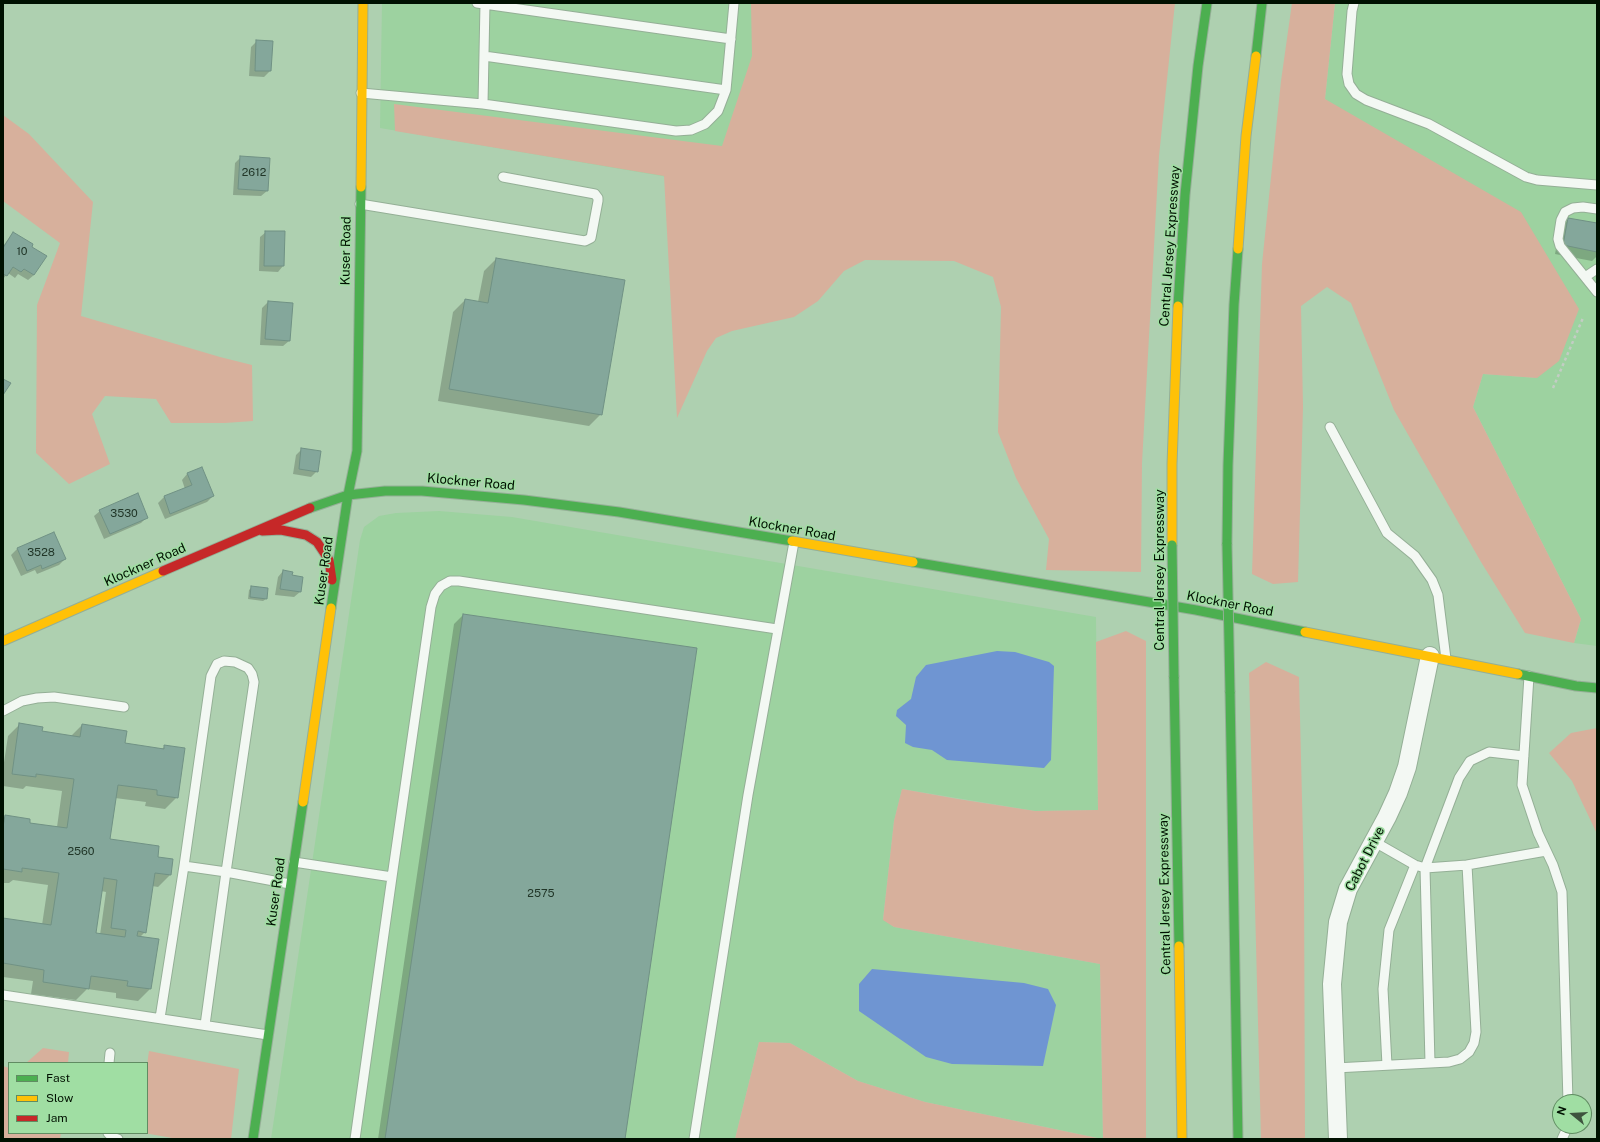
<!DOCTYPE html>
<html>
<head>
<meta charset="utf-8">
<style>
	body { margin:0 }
	#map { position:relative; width:1600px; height:1142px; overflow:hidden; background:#aed0b0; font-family:"Public Sans",sans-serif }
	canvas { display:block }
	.frame { position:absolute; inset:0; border:4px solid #001101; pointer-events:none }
	.legend { position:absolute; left:8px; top:1062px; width:140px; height:72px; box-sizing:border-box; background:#a0dea3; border:1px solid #608c62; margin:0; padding:5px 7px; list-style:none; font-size:12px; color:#001101 }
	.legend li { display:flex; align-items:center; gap:8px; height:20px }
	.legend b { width:20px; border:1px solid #608c62 }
	.north { position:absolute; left:1552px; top:1094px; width:40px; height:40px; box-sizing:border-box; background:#a0dea3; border:1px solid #608c62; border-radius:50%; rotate:288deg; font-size:11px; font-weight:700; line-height:16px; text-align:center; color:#001101 }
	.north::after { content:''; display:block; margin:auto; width:14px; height:18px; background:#3d543e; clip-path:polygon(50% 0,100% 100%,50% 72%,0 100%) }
</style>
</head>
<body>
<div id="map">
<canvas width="1600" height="1142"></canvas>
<div class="frame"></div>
<ul class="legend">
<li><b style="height:5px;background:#4caf50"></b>Fast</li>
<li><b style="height:5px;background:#ffc107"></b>Slow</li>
<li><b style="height:5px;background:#c62828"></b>Jam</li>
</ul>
<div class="north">N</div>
</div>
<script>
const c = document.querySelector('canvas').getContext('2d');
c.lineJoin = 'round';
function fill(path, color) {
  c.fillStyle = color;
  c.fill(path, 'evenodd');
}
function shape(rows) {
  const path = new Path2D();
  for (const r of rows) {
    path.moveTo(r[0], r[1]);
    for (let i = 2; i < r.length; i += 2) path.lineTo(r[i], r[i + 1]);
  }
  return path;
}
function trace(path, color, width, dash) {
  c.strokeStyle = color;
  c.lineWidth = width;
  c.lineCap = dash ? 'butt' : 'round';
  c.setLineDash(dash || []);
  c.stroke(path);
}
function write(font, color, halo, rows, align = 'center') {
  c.font = font + ' "Public Sans",sans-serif';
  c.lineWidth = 3;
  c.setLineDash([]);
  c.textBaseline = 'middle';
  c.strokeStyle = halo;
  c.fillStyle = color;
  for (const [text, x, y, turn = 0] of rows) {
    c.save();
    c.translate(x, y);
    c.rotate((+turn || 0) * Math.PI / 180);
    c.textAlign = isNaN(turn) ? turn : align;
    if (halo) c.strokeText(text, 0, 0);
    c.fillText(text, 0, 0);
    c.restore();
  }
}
fill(shape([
	[382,3,997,3,750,191,380,128],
	[1335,3,1597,3,1597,646,1574,643,1581,619,1473,407,1483,374,1537,378,1325,99],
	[439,511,512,517,1096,617,1098,810,1035,811,902,789,894,821,883,919,894,927,1100,964,1103,1139,925,1102,858,1081,790,1043,759,1042,735,1139,271,1139,360,540,364,527,379,516,396,513]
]), '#9dd2a0');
fill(shape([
	[751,3,1175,3,1159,156,1142,463,1141,572,1046,570,1049,539,1016,478,998,432,1001,307,993,277,954,261,865,260,844,271,818,301,794,317,732,331,716,338,707,351,677,418,664,176,395,131,394,104,722,146,752,56],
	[1292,3,1335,3,1325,99,1521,212,1579,309,1559,361,1537,378,1483,374,1473,407,1581,619,1574,643,1525,633,1481,562,1394,410,1351,303,1327,287,1301,306,1303,407,1298,582,1273,584,1252,574,1262,264,1281,81],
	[3,115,29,134,93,202,81,316,220,357,252,365,253,421,225,423,171,423,156,399,105,396,92,414,110,464,69,484,36,453,37,305,60,243,3,201],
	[1126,631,1146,641,1146,1139,1103,1139,1100,964,894,927,883,920,894,821,902,789,958,799,1035,811,1098,810,1096,642],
	[1266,662,1299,677,1304,880,1305,1139,1261,1139,1249,673],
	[1597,728,1597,834,1572,781,1549,753,1571,733],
	[759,1042,790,1043,858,1081,925,1102,1102,1139,735,1139],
	[43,1048,69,1052,68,1063,26,1063],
	[149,1051,239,1069,231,1139,178,1139,144,1133,147,1133,147,1065],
	[3,1066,9,1068,9,1133,61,1133,60,1139,3,1139]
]), '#d7b09c');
fill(shape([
	[997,651,1015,652,1049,662,1054,666,1051,760,1044,768,947,760,932,750,913,747,905,743,906,725,896,716,897,710,911,699,916,677,926,665],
	[872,969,1024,983,1048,989,1056,1005,1043,1066,952,1064,926,1057,859,1011,859,984]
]), '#6f95d2');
fill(shape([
	[257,41,272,42,270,71,264,77,249,76,251,47],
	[241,157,267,191,261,196,233,195,235,163],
	[1569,219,1597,225,1597,256,1592,261,1555,254,1560,228],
	[266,232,283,266,278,272,259,271,260,237],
	[13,233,30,247,34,275,28,280,18,274,15,278,8,273,3,279,3,246],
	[496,259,601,414,589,426,438,401,453,312,465,300,478,302,484,271],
	[268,302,289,341,283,346,260,345,262,308],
	[302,449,317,471,311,477,293,474,296,455],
	[202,468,213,496,207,502,165,519,158,503,164,497,185,489,182,480,187,474],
	[100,511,147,517,141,523,104,539,94,516],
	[54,533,65,559,59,565,37,574,35,570,21,576,11,555,17,549],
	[283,571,291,576,300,592,294,597,275,595,278,577],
	[252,587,266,599,263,601,248,599,249,590],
	[463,615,624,1139,378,1139,454,624],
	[20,724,41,732,71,736,82,725,124,744,161,750,164,747,177,797,165,809,145,806,146,802,115,798,109,840,157,858,170,875,158,887,152,886,145,932,140,937,150,989,138,1001,116,998,116,993,87,989,76,1000,31,994,33,981,3,977,3,919,42,925,48,885,13,880,9,883,3,883,3,819,5,816,29,823,57,827,62,791,26,786,23,789,3,786,3,769,8,736],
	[101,891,106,892,100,935,95,934]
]), '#0003');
const building = shape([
	[256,40,273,41,271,71,255,71,256,40],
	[240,156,270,158,268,191,238,189,240,156],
	[1568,218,1597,223,1597,252,1563,245,1568,218],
	[265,231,285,231,284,266,264,266,265,231],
	[13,232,33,244,32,247,47,256,34,275,24,269,21,272,13,267,7,276,3,274,3,248,13,232],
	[496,258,625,280,602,415,449,389,465,299,488,303,496,258],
	[268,301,293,303,290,341,265,339,268,301],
	[3,379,11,383,3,395,3,379],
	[301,448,321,451,318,472,299,469,301,448],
	[202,467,214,496,170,514,164,496,192,485,187,473,202,467],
	[138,493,148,518,110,534,99,510,138,493],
	[54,532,66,559,42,569,41,565,27,571,17,548,54,532],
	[283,570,293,572,292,575,303,577,301,592,280,589,283,570],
	[251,586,268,588,267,599,250,597,251,586],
	[463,614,697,648,625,1139,385,1139,463,614],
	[19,723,43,727,42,731,80,737,82,724,127,731,125,743,164,749,164,745,185,748,178,798,157,795,157,790,118,785,110,839,159,846,158,857,173,859,171,875,155,873,146,933,138,931,137,936,159,939,151,989,127,986,128,981,91,976,89,989,43,982,44,970,3,963,3,918,51,925,59,873,22,868,22,872,3,869,3,827,5,815,30,819,30,823,67,828,74,779,36,774,36,777,12,774,19,723],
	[104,878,117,880,111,928,126,930,125,937,96,933,104,878]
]);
fill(building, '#84a79b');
trace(building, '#709184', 1);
const lane = shape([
	[477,3,731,39],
	[1354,3,1352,11,1347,74,1349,84,1356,94,1366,100,1429,124,1526,177,1537,180,1597,185],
	[484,56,726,90],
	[361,93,483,104,676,131,691,130,705,124,718,111,726,90,734,3],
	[483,104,485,3],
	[360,204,585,241,591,238,598,201,598,198,595,194,503,177],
	[1597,209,1583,207,1573,208,1565,212,1561,220,1558,239,1560,246,1597,292],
	[1585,277,1597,269],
	[1330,427,1387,533,1415,556,1432,580,1438,595,1446,659],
	[1529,676,1522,785,1538,833,1553,865,1562,892,1568,1102],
	[3,711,22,701,37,698,54,697,124,707],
	[1373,841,1415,865,1425,868,1430,1063],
	[294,862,392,877,355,1139],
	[1467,865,1425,868,1459,778,1470,761,1489,752,1524,756],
	[184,866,226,872,205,1025],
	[392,877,431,607,435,594,441,586,450,581,459,581,777,629],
	[3,995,268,1035],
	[160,1018,184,866,211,676,217,664,224,661,235,662,248,668,252,674,254,682,226,872,290,884],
	[109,1063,110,1053],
	[1387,1065,1383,989,1389,930,1415,865],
	[1335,1068,1449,1062,1460,1059,1469,1052,1474,1043,1476,1032,1467,865,1546,851],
	[108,1133,112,1137,118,1139],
	[694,1139,748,795,794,542],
	[1562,1139,1568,1126]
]);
const street = shape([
	[1338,1139,1332,984,1338,922,1348,889,1387,817,1398,793,1407,767,1430,656]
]);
const fast = shape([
	[1256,56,1262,3],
	[1178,306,1185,195,1198,66,1207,3],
	[310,508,348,495,385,491,422,491,524,500,619,512,792,541],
	[1227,544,1228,465,1234,305,1238,249],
	[913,562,1196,610,1305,632],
	[331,608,348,495,357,451,361,187],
	[1518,674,1576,686,1597,688],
	[1174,677,1179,946],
	[1230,692,1238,1139],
	[253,1139,303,802]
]);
const slow = shape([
	[361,187,363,3],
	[1238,249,1246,136,1256,56],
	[792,541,913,562],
	[1172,545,1172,464,1178,306],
	[1305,632,1518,674],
	[3,641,163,571],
	[303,802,331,608],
	[1179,946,1182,1139]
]);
const jam = shape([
	[262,531,281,530,306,535,317,542,329,560,332,580],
	[163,571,310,508]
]);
trace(lane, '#94af96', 11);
trace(street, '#94af96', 20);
trace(fast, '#94af96', 11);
trace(slow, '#94af96', 11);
trace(jam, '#94af96', 11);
trace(shape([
	[1553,388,1583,318]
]), '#c3cdc4', 2.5, [3, 3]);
trace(lane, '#f3f8f3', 9);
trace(street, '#f3f8f3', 18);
trace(fast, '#4caf50', 9);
trace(slow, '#ffc107', 9);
trace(jam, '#c62828', 9);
const fastBridge = shape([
	[1227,544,1230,692],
	[1172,545,1174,677]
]);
trace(fastBridge, '#94af96', 11, []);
trace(fastBridge, '#4caf50', 9);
write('11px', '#213628', null, [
	["2612",254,173],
	["10",22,252],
	["3530",124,514],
	["3528",41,553],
	["2560",81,852],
	["2575",541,894]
]);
write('13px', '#001101', '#a0dea3', [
	["Central Jersey Expressway",1170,246,-86],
	["Kuser Road",346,251,-89],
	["Klockner Road",471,482,5],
	["Klockner Road",792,529,10],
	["Klockner Road",145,565,-24],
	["Central Jersey Expressway",1160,570,-90],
	["Kuser Road",324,571,-82],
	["Klockner Road",1230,604,11],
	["Cabot Drive",1365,859,-63],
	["Kuser Road",276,892,-82],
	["Central Jersey Expressway",1165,894,-91]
]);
</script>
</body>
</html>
